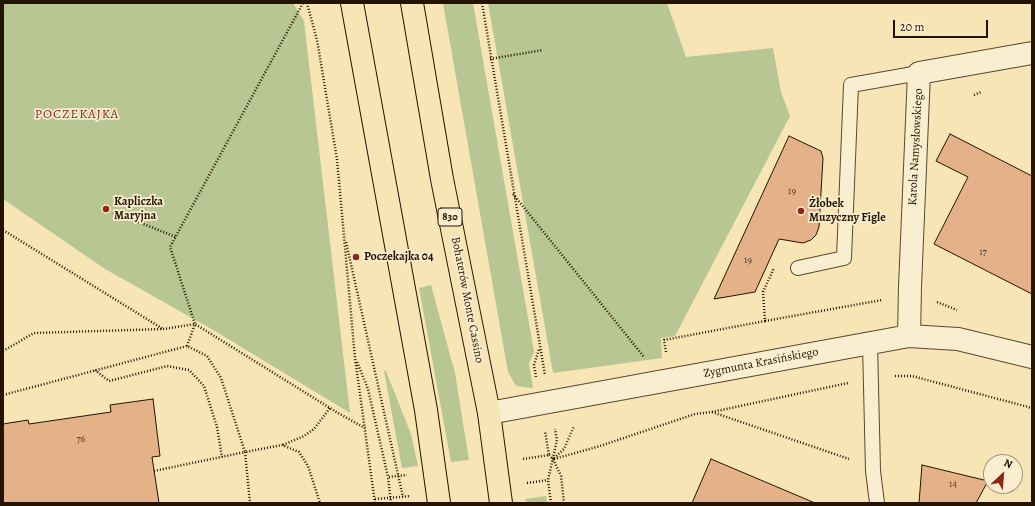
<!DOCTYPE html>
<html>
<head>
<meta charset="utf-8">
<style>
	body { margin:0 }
	#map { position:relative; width:1035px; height:506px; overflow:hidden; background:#f8e5b6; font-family:Alegreya,serif }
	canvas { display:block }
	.frame { position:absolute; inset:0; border:4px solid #241300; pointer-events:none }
	.north { position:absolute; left:983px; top:454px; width:40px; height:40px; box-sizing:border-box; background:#faeed0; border:1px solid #a4967d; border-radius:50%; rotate:26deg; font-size:11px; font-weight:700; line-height:16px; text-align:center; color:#241300 }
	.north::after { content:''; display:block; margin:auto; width:14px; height:18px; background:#8f2418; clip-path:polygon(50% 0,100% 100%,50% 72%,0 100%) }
	.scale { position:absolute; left:893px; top:20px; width:95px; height:18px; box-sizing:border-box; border:2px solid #241300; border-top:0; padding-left:5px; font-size:12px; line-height:14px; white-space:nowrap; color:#241300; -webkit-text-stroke:3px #faeed0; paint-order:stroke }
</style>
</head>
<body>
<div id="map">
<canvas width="1035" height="506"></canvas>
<div class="frame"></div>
<div class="north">N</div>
<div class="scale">20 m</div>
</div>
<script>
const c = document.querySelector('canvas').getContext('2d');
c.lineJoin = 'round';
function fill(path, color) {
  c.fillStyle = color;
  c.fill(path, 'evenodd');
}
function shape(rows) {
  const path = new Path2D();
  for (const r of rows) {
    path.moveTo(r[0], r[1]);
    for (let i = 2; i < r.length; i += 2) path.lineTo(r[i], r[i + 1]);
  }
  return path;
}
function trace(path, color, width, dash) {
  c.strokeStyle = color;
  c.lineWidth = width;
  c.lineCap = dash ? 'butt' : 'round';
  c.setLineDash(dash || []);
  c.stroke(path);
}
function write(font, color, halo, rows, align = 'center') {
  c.font = font + ' Alegreya,serif';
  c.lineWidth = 3.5;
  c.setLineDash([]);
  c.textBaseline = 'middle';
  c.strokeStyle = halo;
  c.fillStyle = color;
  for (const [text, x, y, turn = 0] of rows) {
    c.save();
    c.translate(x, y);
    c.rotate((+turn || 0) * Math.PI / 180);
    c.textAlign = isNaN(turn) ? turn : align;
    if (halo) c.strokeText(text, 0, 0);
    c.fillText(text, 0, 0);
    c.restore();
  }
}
fill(shape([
	[3,3,293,3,304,21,350,413,215,331,105,269,3,199],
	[443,3,473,3,534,352,529,364,533,388,516,386,508,372],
	[488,3,667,3,686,57,773,48,781,92,790,116,675,336,661,338,662,358,553,373],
	[431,285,455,373,469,460,451,462,419,288],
	[384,371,386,371,411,434,418,466,402,468],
	[546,496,547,503,527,503,525,499]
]), '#b7c693');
const building = shape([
	[950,134,1032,176,1032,294,934,244,968,177,936,161,950,134],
	[789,136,821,151,823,158,819,227,816,235,811,240,803,243,779,239,755,292,714,299,789,136],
	[153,399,160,456,152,457,159,503,3,503,3,424,28,420,29,424,111,412,110,405,153,399],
	[711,459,815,503,692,503,711,459],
	[922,465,988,481,976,503,919,503,922,465]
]);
fill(building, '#e4b188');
trace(building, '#241300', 1);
const lane = shape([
	[798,268,844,258,851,85,919,73],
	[870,343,873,471,877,503]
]);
const street = shape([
	[909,336,910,287,919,73,1032,53],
	[489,413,909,336,958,339,1032,357]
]);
const primary = shape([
	[352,3,426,410,439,503],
	[412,3,442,179,489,413,501,503]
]);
trace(lane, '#59482e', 16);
trace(street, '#59482e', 24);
trace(primary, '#241300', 24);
trace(shape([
	[307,3,317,40,337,159,355,358,375,503],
	[482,3,545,375],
	[490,59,543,50],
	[974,95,981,92],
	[513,194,644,357],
	[113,212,176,237],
	[3,230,163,329],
	[346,242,403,497],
	[937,302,957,310],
	[765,321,882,300],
	[187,346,195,324,170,247,303,3],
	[3,351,34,333,164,329,195,324,338,413,365,428],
	[666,352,664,340,765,321,763,292,774,268],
	[357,362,368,389,388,477],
	[95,370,109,381,167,366,189,370,204,386,217,427,222,457],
	[895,376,912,376,1032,408],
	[536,377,534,365,539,349],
	[3,395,187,346,207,356,221,378,245,452,282,445,299,452,308,466,320,503],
	[712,412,849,459],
	[283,445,304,436,314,429,330,408],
	[549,455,553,459,561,476,564,503],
	[554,458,564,449,574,426],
	[523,459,549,455,545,431],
	[554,459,600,446,695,414,712,412,848,383],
	[154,471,245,452,250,503],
	[527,483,548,480],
	[375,499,411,496],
	[391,503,388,477,407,475],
	[551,503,548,480,557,440,555,429]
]), '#241300', 2.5, [1, 2]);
trace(lane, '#faeed0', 14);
trace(street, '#faeed0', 22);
trace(primary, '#f8e5b6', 22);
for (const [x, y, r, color] of [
	[106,209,4,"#8f2418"],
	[801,211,4,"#8f2418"],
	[356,257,4,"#8f2418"]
]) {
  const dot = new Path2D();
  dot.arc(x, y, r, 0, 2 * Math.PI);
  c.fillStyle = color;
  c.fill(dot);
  trace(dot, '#faeed0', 1.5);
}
write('10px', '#543a22', null, [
	["19",792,192],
	["17",983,253],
	["19",748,261],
	["76",81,440],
	["14",953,485]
]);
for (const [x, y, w] of [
	[450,217,24]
]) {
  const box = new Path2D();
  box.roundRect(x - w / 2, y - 9, w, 18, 3);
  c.fillStyle = '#faeed0';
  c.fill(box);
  trace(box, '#241300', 1);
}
write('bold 11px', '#241300', null, [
	["830",450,217]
]);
write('12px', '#241300', '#faeed0', [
	["Karola Namysłowskiego",916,147,-87],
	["Bohaterów Monte Cassino",467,300,79],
	["Zygmunta Krasińskiego",761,363,-11]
]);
write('bold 12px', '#241300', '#faeed0', [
	["Kapliczka",114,202],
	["Maryjna",114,216],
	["Żłobek",809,204],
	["Muzyczny Figle",809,218],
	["Poczekajka 04",364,257]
], 'left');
c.letterSpacing = '1px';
write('13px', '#7a1f14', '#faeed0', [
	["POCZEKAJKA",77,115]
]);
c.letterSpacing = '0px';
</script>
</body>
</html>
